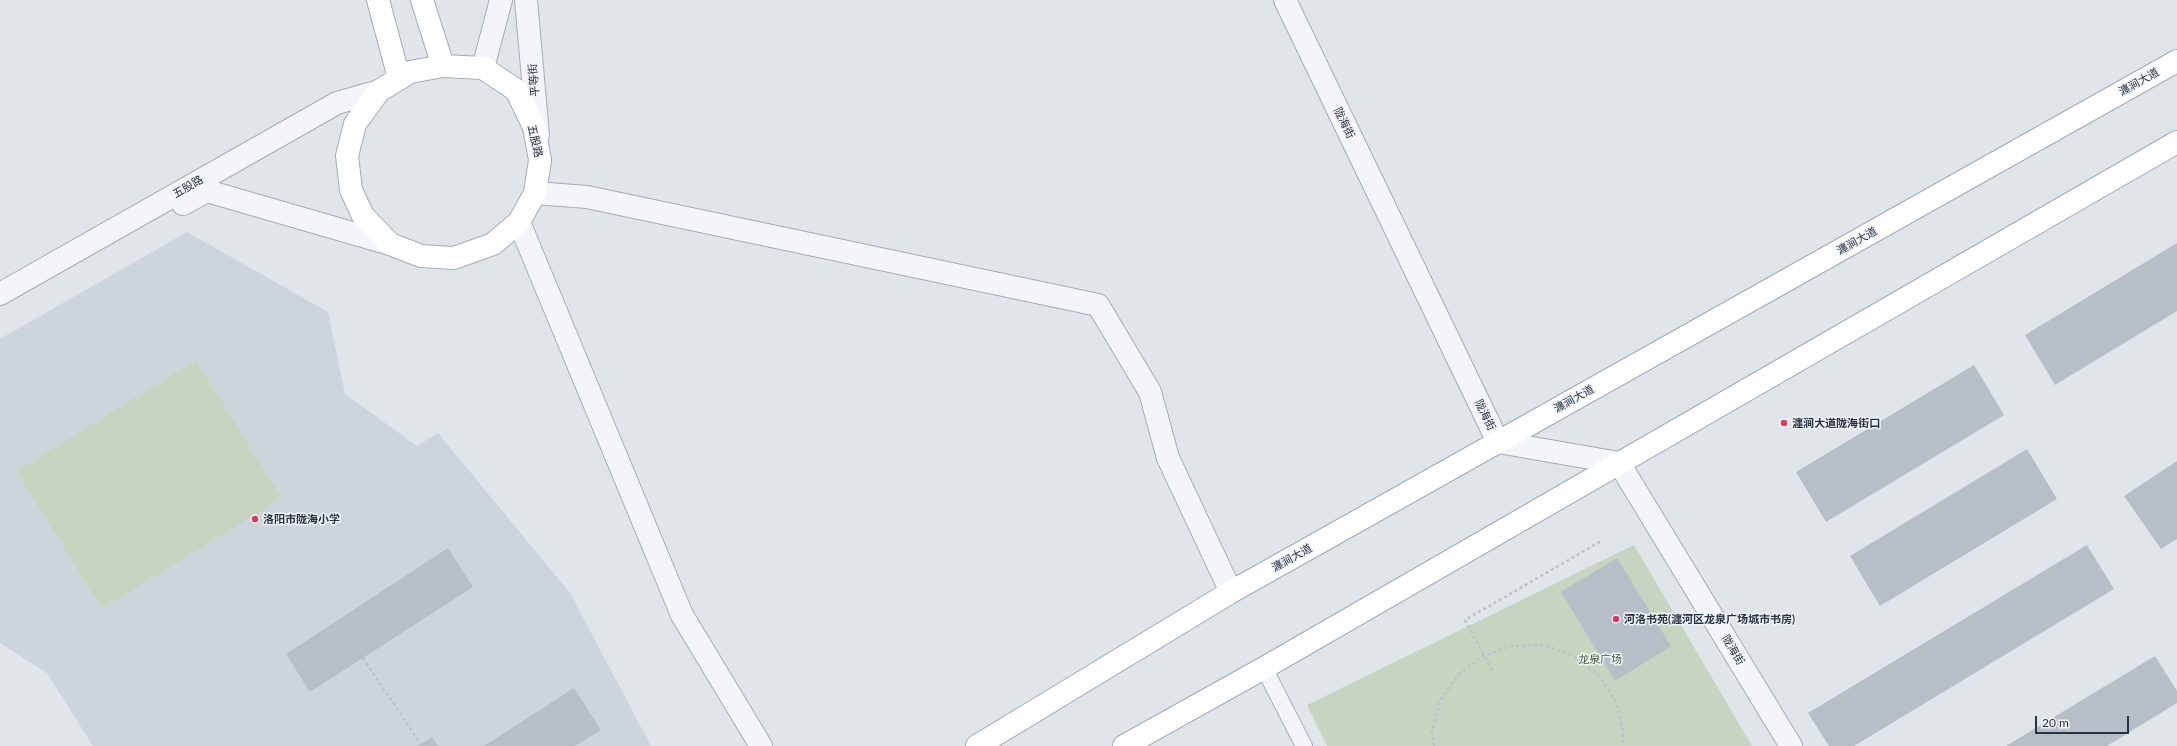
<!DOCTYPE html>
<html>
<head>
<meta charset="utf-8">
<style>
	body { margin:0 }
	#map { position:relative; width:2177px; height:746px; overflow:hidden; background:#e0e5ea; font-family:Lato,sans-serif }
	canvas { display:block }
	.scale { position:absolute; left:2035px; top:716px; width:94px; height:18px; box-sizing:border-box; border:2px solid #273343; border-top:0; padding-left:5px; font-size:12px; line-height:14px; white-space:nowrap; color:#273343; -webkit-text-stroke:3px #f0f3f7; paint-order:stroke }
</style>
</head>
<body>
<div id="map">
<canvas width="2177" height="746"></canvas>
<div class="scale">20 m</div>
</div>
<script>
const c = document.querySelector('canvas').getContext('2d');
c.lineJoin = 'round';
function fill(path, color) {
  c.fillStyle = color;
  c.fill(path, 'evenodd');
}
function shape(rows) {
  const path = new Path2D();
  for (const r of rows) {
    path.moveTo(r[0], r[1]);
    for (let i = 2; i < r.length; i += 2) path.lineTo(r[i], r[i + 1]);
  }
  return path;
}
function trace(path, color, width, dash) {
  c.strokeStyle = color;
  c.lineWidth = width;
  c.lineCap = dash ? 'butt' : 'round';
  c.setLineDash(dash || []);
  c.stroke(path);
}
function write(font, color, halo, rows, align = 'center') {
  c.font = font + ' Lato,"Noto Sans SC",sans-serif';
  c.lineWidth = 3;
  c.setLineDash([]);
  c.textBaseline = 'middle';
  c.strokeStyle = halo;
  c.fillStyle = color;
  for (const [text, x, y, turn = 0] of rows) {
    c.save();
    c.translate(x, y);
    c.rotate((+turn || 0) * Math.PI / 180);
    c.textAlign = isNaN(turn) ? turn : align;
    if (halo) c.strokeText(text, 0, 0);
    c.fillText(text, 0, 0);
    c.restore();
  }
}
fill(shape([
	[187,232,328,312,345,394,417,446,438,433,570,593,651,746,93,746,47,673,0,643,0,339]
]), '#ced4dc');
fill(shape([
	[196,360,282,498,102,609,16,471],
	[1634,545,1752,746,1327,746,1307,705]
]), '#c7d4c0');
fill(shape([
	[2177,243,2177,311,2055,385,2025,335],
	[1974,365,2004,415,1826,522,1796,472],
	[2027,449,2057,499,1880,606,1850,556],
	[2177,461,2177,539,2161,549,2124,496],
	[2087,545,2114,589,1854,746,1829,746,1808,713],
	[448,548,473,587,310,692,286,654],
	[1617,558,1671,646,1615,681,1561,592],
	[2155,656,2177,691,2177,703,2107,746,2006,746],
	[574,688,601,730,575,746,484,746],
	[432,737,438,746,418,746,421,744]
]), '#b7bec8');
const service = shape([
	[1264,668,1304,746]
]);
const minor = shape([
	[1285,0,1498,442,1619,463,1791,746],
	[535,193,587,197,1098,305,1150,392,1168,458,1231,592],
	[519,222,682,615,761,746]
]);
const tertiary = shape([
	[526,0,538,135],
	[483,68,501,0],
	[183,204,207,191,390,244],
	[0,294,337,103,379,91]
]);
const secondary = shape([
	[378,0,399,78],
	[422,0,443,66],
	[443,66,483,68,516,90,534,127,540,160,535,193,519,222,493,244,454,258,421,256,390,244,363,216,351,190,347,156,355,124,379,91,410,72,443,66]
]);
const primary = shape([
	[977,746,1231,592,2177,61],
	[1124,746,1264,668,2177,142]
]);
trace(service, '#a5acb5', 18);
trace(minor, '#a5acb5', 24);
trace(tertiary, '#a5acb5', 24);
trace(secondary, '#a5acb5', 24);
trace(primary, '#9eaab7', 24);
trace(shape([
	[363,658,422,746],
	[1492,670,1465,620,1603,540],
	[1434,746,1432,732,1440,701,1458,675,1483,656,1512,646,1544,645,1574,656,1598,675,1616,701,1623,732,1622,746]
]), '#bec3c9', 2.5, [3, 3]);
trace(service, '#f3f5f8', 16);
trace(minor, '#f3f5f8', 22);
trace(tertiary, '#f3f5f8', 22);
trace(secondary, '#fff', 22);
trace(primary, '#fff', 22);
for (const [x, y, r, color] of [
	[1784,423,4,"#d83c60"],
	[255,519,4,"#d83c60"],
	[1616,619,4,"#d83c60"]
]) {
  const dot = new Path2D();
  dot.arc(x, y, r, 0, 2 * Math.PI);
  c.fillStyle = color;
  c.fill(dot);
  trace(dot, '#f0f3f7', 1.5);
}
write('11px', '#273343', '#f0f3f7', [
	["平等街",534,80,-95],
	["瀍涧大道",2139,82,-29],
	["陇海街",1344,123,64],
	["五股路",535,141,77],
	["五股路",188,187,-30],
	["瀍涧大道",1857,241,-29],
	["瀍涧大道",1574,399,-29],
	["陇海街",1485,415,64],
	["瀍涧大道",1292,558,-29],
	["陇海街",1733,650,59]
]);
write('bold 11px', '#273343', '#f0f3f7', [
	["瀍涧大道陇海街口",1792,423],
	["洛阳市陇海小学",263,519],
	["河洛书苑(瀍河区龙泉广场城市书房)",1624,619]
], 'left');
write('11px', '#3f5f33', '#f0f3f7', [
	["龙泉广场",1600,659]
]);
</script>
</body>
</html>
